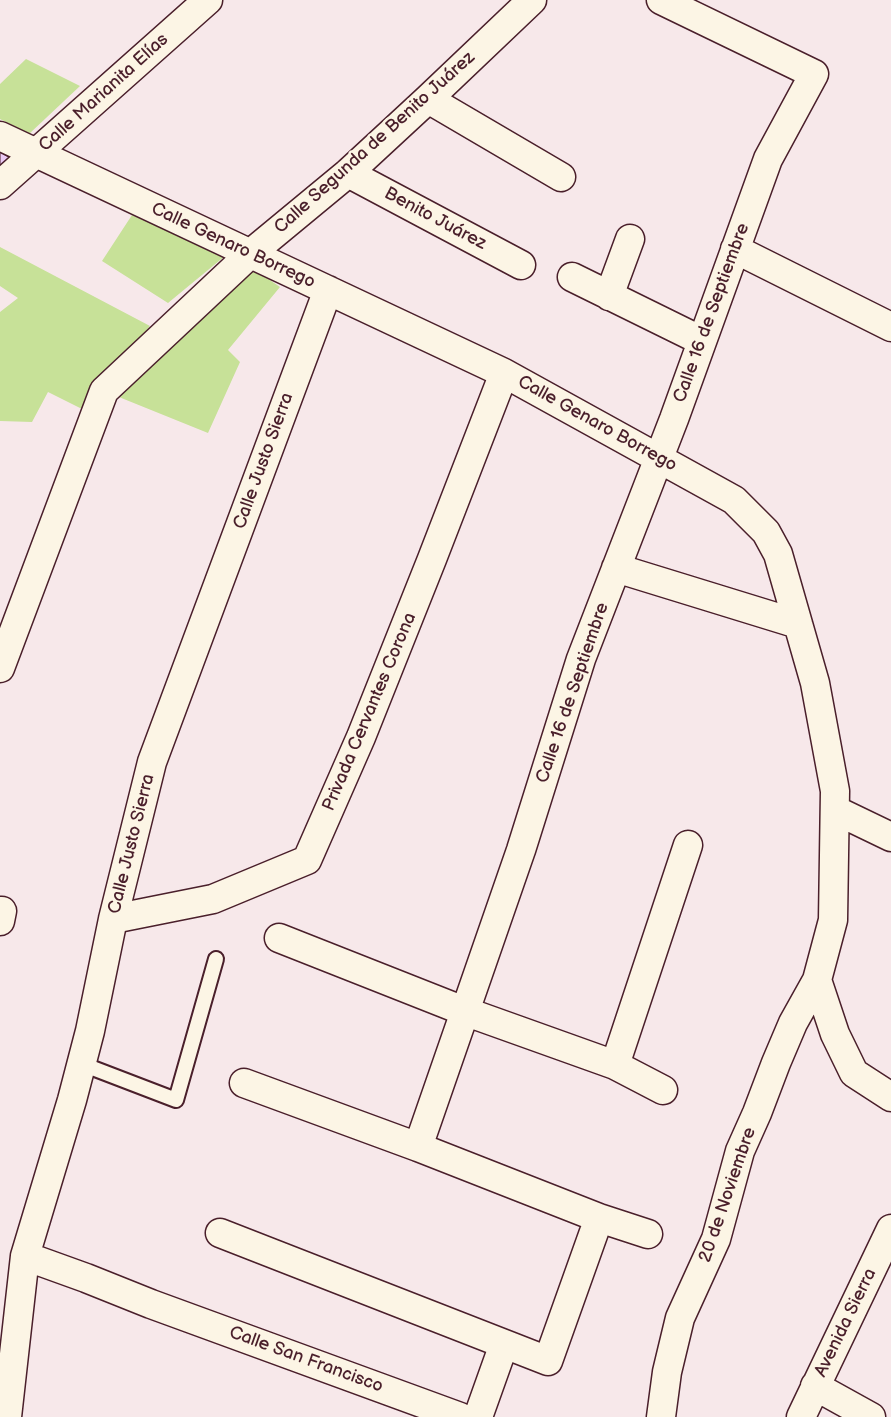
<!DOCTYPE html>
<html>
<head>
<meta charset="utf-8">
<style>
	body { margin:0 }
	canvas { display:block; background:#f7e8ea }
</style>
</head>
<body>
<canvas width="891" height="1417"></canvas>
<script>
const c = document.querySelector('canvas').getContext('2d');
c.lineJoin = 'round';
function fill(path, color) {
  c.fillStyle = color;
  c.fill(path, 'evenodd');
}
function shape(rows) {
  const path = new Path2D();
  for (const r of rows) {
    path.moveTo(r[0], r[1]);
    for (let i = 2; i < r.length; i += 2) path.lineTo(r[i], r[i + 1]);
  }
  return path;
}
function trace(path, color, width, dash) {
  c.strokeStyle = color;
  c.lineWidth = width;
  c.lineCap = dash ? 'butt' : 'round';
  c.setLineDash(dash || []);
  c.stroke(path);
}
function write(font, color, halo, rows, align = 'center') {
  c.font = font + ' "Balsamiq Sans",sans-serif';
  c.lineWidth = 5;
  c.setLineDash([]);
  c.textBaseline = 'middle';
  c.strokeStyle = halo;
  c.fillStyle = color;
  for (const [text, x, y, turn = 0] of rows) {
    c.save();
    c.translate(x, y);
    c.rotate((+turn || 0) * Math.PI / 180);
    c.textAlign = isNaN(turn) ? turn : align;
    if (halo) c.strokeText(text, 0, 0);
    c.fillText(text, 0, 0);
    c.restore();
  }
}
fill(shape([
	[26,59,80,86,29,134,0,119,0,84],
	[132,215,225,256,168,303,102,261],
	[0,247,150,326,86,411,48,392,32,422,0,421,0,312,18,298,0,286],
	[242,261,280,287,228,350,240,362,208,433,104,391]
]), '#c7e198');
const building = shape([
	[0,152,17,162,0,179,0,152]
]);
fill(building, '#eac9f5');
trace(building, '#4a1f2b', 1);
const service = shape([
	[82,1064,176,1100,216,959]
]);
const minor = shape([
	[428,99,561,177],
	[0,136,504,373,734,500,766,532,778,554,815,683,835,791,833,920,817,980,793,1023,776,1063,757,1113,740,1151,716,1239,680,1318,667,1372,661,1417],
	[348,173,521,265],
	[0,185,208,0],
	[735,249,891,327],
	[572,277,702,341],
	[609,296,630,239],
	[616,568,798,624],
	[0,668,104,391,250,254,348,173,428,99,532,0],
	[835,810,891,837],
	[113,919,213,899,307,860,361,737,432,559,504,373],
	[0,921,2,911],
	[279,938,464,1011,615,1065,663,1090],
	[817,980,835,1034,854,1073,891,1097],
	[615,1065,688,845],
	[244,1083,418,1147,521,850,581,659,674,419,768,159,814,74,661,0],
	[418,1147,599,1218,648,1234],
	[220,1233,548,1361,599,1218],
	[25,1256,86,1278,151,1304,460,1417],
	[815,1386,871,1417],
	[7,1417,25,1256,72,1100,90,1031,113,919,152,762,328,290],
	[478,1417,504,1344],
	[801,1417,891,1229]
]);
trace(service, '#4a1f2b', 18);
trace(minor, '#4a1f2b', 31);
trace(service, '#fcf5e5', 14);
trace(minor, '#fcf5e5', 28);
write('18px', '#4a1f2b', '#fcf5e5', [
	["Calle Marianita Elías",104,93,-42],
	["Calle Segunda de Benito Juárez",375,143,-42],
	["Benito Juárez",435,219,28],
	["Calle Genaro Borrego",233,246,25],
	["Calle 16 de Septiembre",712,313,-70],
	["Calle Genaro Borrego",597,424,29],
	["Calle Justo Sierra",264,461,-70],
	["Calle 16 de Septiembre",573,693,-71],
	["Privada Cervantes Corona",370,712,-67],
	["Calle Justo Sierra",132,844,-76],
	["20 de Noviembre",728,1195,-71],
	["Avenida Sierra",846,1323,-64],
	["Calle San Francisco",306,1360,20]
]);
</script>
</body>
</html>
